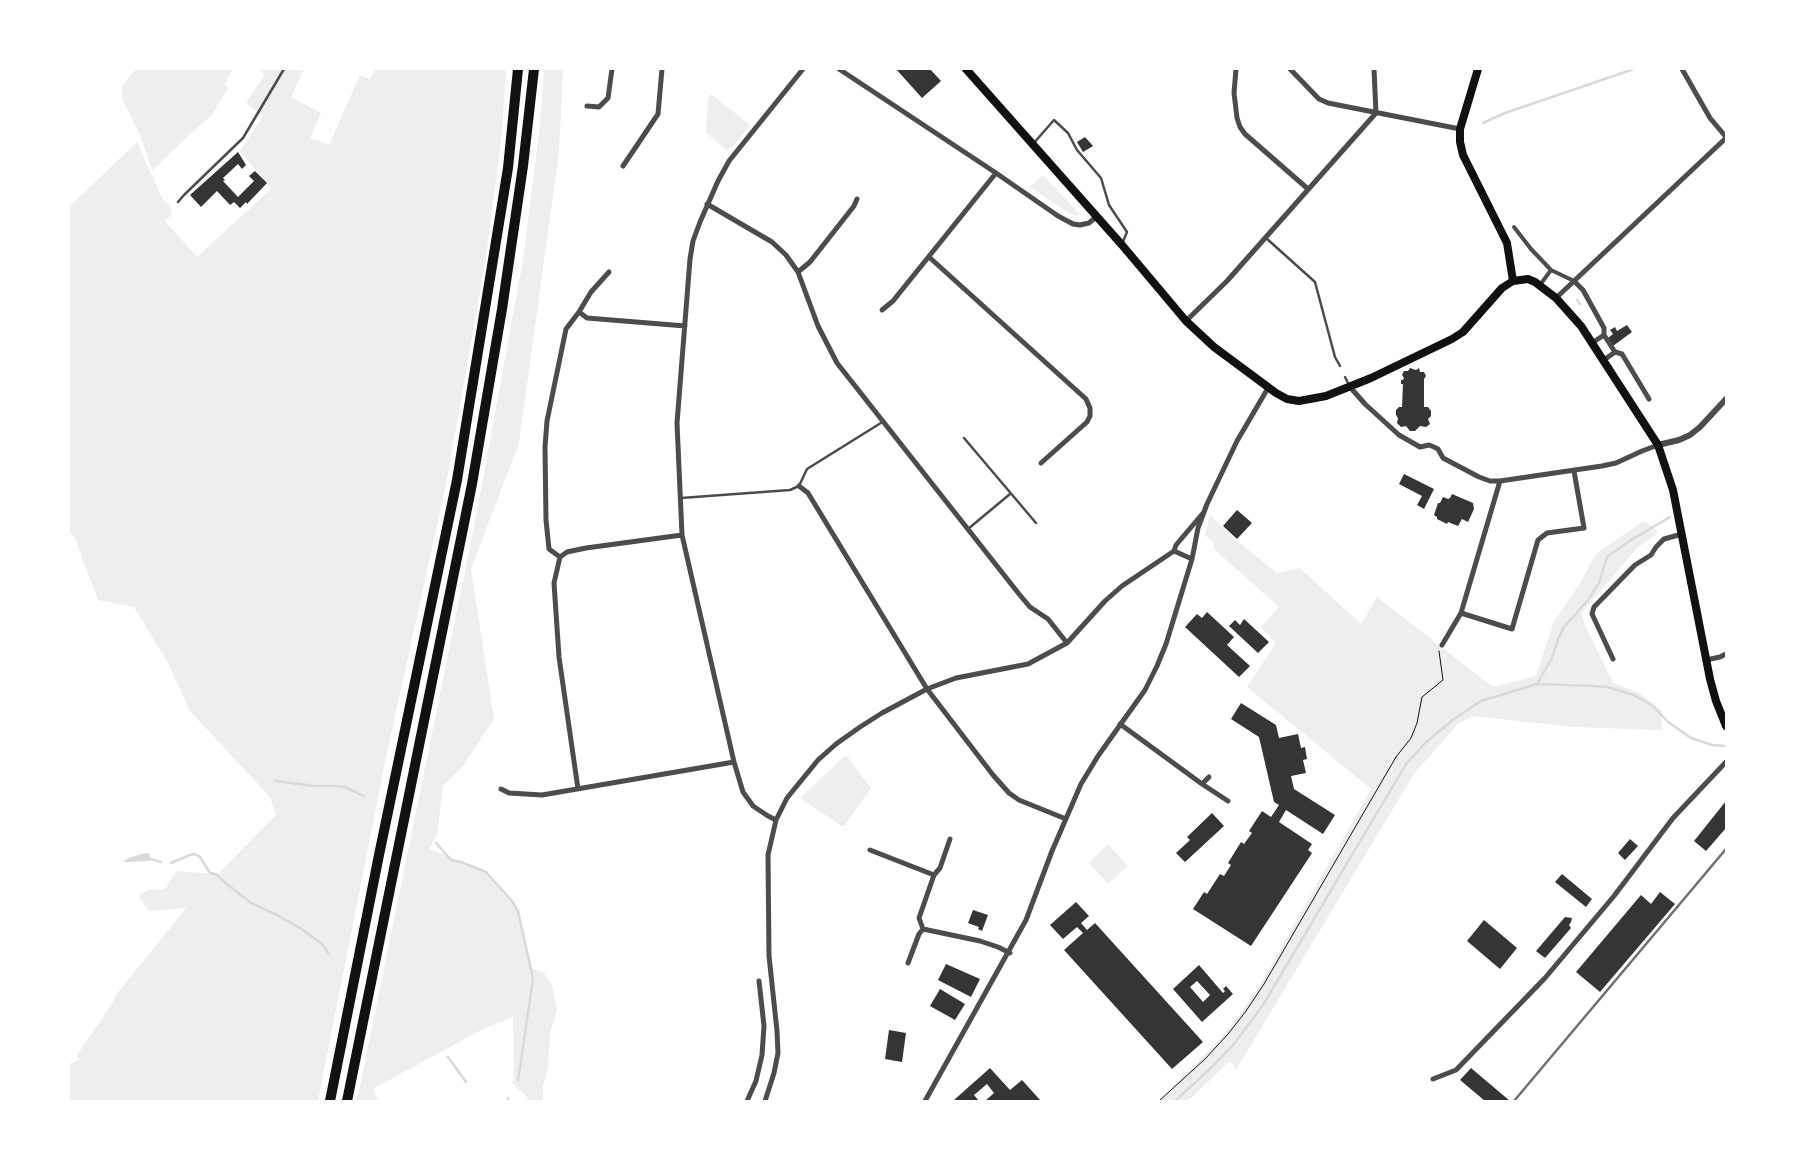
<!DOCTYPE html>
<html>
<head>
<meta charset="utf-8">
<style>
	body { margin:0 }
	#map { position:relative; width:1795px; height:1170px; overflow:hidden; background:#fff; font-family:"Fira Sans Condensed",sans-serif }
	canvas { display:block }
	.frame { position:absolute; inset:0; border:70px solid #fff; pointer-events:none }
</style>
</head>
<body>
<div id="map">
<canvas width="1795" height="1170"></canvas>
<div class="frame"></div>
</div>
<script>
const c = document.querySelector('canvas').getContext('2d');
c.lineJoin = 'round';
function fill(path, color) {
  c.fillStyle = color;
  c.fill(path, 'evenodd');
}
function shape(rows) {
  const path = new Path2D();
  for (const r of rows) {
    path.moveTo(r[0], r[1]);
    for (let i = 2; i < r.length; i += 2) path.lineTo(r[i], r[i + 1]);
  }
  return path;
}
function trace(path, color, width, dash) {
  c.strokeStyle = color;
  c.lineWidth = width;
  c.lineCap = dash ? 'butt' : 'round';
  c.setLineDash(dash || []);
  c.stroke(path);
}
fill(shape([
	[136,69,233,69,225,84,228,88,212,115,190,134,152,171,141,137,122,98,122,86],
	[257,69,304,69,291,97,321,113,310,138,329,145,360,75,370,79,374,69,506,69,502,131,486,258,446,485,386,757,318,1101,69,1101,69,1064,79,1060,77,1055,113,1002,115,996,186,908,149,911,142,902,139,896,148,890,165,889,176,871,218,874,276,815,270,797,190,711,168,663,134,607,98,600,75,538,69,532,69,207,137,142,162,198,170,206,172,214,165,221,197,257,271,189,240,151,263,116,246,103,265,74],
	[544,69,563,69,559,152,519,443,471,569,494,719,463,766,443,786,437,835,429,849,452,857,453,860,461,861,486,871,513,901,519,911,532,968,544,973,552,985,557,1011,550,1033,548,1068,543,1086,543,1101,529,1101,524,1093,518,1090,512,1082,514,1079,513,1017,483,1029,373,1089,379,1101,357,1101,475,522,523,260,540,125],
	[711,94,750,125,733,146,727,150,706,133,708,100],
	[1043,175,1080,214,1077,216,1070,214,1030,187],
	[1210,515,1236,540,1277,573,1300,568,1361,624,1377,597,1493,687,1536,676,1554,621,1579,585,1596,554,1643,521,1657,530,1657,534,1637,548,1582,613,1584,623,1613,683,1640,693,1662,711,1661,730,1574,727,1473,716,1458,724,1414,774,1236,1070,1230,1061,1188,1101,1158,1101,1216,1043,1238,1017,1264,978,1371,789,1247,687,1276,643,1261,627,1279,607,1214,549,1214,543,1205,535],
	[846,755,871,788,843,827,800,798],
	[1108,844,1128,866,1108,884,1089,863]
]), '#eee');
fill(shape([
	[145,853,150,854,150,861,125,862,124,861,129,858]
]), '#d9d9d9');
trace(shape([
	[1483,123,1505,113,1634,69],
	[1577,300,1580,304],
	[1537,684,1552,658,1558,639,1564,627,1588,600,1599,583,1607,557,1631,540,1670,517],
	[275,781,315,786,334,786,345,787,364,796],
	[436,843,451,860,461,862,486,872,512,901,518,911,533,979,518,1081],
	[151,859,161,862],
	[171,863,190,855,195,854,200,857,210,873,216,874,223,881,251,903,277,915,300,928,322,944,329,954],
	[448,1057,466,1082],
	[508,1098,509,1101],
	[1175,1101,1213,1066,1234,1044,1263,1005,1406,764,1425,743,1454,719,1481,701,1537,684,1593,686,1607,687,1634,695,1653,706,1668,722,1691,738,1712,745,1726,746]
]), '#d9d9d9', 2.5);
fill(shape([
	[896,69,930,69,941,81,922,98],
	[1085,137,1093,146,1083,152,1077,142],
	[238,152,246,165,242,169,238,164,223,178,225,180,223,181,238,197,254,181,249,176,255,171,267,183,247,204,246,202,240,208,234,202,230,205,217,191,201,207,190,195],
	[1627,325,1632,332,1613,346,1608,338,1613,334,1610,330,1615,327,1617,331],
	[1410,368,1416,370,1419,368,1420,372,1424,372,1426,376,1424,379,1424,407,1428,407,1431,411,1431,416,1428,419,1430,424,1426,427,1420,426,1415,431,1410,431,1406,426,1401,427,1397,423,1398,418,1396,415,1396,410,1399,407,1402,407,1403,384,1401,384,1401,380,1403,380,1404,378,1402,375,1404,371,1408,371],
	[1404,474,1434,489,1424,509,1417,505,1422,496,1399,484],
	[1452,494,1473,503,1474,509,1468,522,1462,519,1458,526,1448,522,1447,524,1437,519,1437,517,1434,515,1438,503,1440,503,1443,497,1448,499,1450,498],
	[1237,510,1252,523,1237,539,1223,526],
	[1207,612,1234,637,1227,645,1250,666,1239,677,1185,627,1197,614,1202,618],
	[1244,619,1269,642,1258,653,1229,626,1235,620,1240,625],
	[1241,703,1276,725,1279,738,1298,734,1301,748,1305,747,1307,759,1303,760,1306,773,1291,776,1294,789,1335,815,1323,834,1286,810,1279,822,1312,844,1308,850,1312,853,1251,946,1193,909,1204,892,1207,894,1220,874,1224,876,1231,865,1228,863,1241,842,1244,844,1252,833,1249,831,1262,811,1271,817,1279,805,1274,802,1259,737,1231,719],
	[1726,801,1726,828,1706,851,1694,841],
	[1212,813,1224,826,1185,862,1176,853,1190,840,1187,837],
	[1630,839,1638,846,1625,860,1618,853],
	[1562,874,1592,899,1586,907,1555,882],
	[1660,892,1675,904,1600,992,1576,972,1641,895,1651,904],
	[1076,902,1089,916,1081,923,1087,930,1095,923,1203,1042,1172,1069,1064,950,1083,933,1077,927,1063,939,1050,925],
	[973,910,988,915,982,931,978,929,979,927,968,923],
	[1565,917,1572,918,1571,922,1569,925,1571,928,1545,958,1536,951],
	[1484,920,1517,948,1500,969,1467,941],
	[946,964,980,979,971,997,938,980],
	[1199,965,1223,993,1225,991,1223,989,1226,986,1233,994,1202,1022,1173,989],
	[1197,981,1210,995,1203,1002,1190,987],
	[940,989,965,1004,955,1020,930,1006],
	[889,1030,906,1033,902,1062,885,1059],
	[990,1068,1010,1090,1022,1080,1041,1101,985,1101,994,1093,987,1084,974,1095,979,1101,955,1101,954,1100],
	[1471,1068,1510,1101,1485,1101,1460,1080]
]), '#353535');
trace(shape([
	[1159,1101,1205,1059,1228,1034,1246,1011,1264,984,1396,757,1411,738,1417,723,1422,697,1443,680,1439,651]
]), '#111', 1);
trace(shape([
	[1033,144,1054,120,1068,133,1077,150,1101,178,1109,205,1127,232,1122,244],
	[178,202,184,195,243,138,284,69],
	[1266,238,1315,282,1335,357,1340,366],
	[1345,377,1349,385],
	[964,438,1036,523],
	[681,498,790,490,799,486,807,469,884,421],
	[968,529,1010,494]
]), '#4c4c4c', 2.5);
trace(shape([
	[1514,227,1531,249,1551,270,1574,281],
	[1540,285,1551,270]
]), '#4c4c4c', 4);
trace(shape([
	[839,69,996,173,1058,216,1073,224,1080,225,1089,223,1096,217],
	[1236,69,1234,93,1237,118,1240,127,1245,134,1308,189],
	[1290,69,1319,99,1328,103,1460,129],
	[1374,69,1376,113],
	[1682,69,1710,118,1726,137],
	[587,106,599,107,608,98,612,69],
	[623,166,658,114,662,69],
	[707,204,772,242,786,255,798,272,818,326,837,363,1019,594,1030,607,1048,619,1067,643],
	[929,257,1086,399,1090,408,1090,416,1087,422,1041,463],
	[609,272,591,292,579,312,587,318,685,326],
	[798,272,810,262,854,206,857,199],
	[1574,281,1583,290,1604,328,1604,335,1615,352,1622,354,1649,399],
	[1556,298,1726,138],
	[882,310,893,301,996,173],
	[1186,321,1227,281,1376,113],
	[1592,343,1604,335],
	[1604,360,1615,352],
	[1350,387,1365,404,1399,435,1420,447,1429,445,1434,447,1438,449,1443,458,1479,477,1490,481,1500,481,1602,466,1616,463,1642,451,1658,445],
	[799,486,808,493,927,689,993,775,1009,793,1019,800,1066,819],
	[1174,551,1192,559],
	[560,557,549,549,546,520,545,447,547,421,566,329,579,312],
	[1461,613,1512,629,1538,540,1547,533,1584,528,1574,471],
	[1442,645,1461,613,1500,481],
	[1613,659,1592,614,1594,607,1635,565,1651,555,1656,547,1664,539,1682,534],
	[1706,660,1720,657,1726,654],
	[1120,724,1202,784],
	[1209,777,1202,784,1228,801],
	[501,789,509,793,542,795,734,762],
	[578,789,559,657,554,583,560,557,567,552,586,548,682,535],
	[776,820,768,816,753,806,743,792,734,762,682,535,677,423,690,259,693,241,700,222,718,181,729,161,803,69],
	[870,850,934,875,919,918,923,929,980,941,998,947,1010,953],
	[934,875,940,868,950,839],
	[908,963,919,934,923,929],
	[1433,1079,1456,1070,1545,978,1614,896,1673,818,1726,762],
	[747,1101,756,1081,762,1055,764,1026,759,981],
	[765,1101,774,1073,778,1053,777,1031,769,956,768,855,776,820,787,798,818,760,836,744,860,727,882,713,927,689,956,678,1028,664,1067,643,1105,601,1122,586,1174,551,1176,545,1204,512],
	[925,1101,1026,920,1052,851,1081,784,1098,756,1145,690,1157,666,1166,644,1192,559,1198,528,1207,504,1237,441,1268,388]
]), '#4c4c4c', 5);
trace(shape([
	[1658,445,1679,440,1690,435,1700,427,1726,399]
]), '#4c4c4c', 6);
trace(shape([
	[966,69,1122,245,1186,321,1214,347,1276,393,1287,399,1299,401,1326,396,1371,378,1452,339,1463,332,1502,288,1513,281,1528,279,1535,282,1556,298,1581,326,1658,445,1673,490,1710,679,1716,701,1726,726],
	[1478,69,1460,129,1460,142,1463,155,1507,243,1513,281]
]), '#111', 8);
trace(shape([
	[330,1101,379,855,457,480,508,168,518,69],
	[347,1101,472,484,502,309,523,166,534,69]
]), '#111', 10);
trace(shape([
	[1514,1101,1726,849]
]), '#707070', 2.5);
</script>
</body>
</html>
